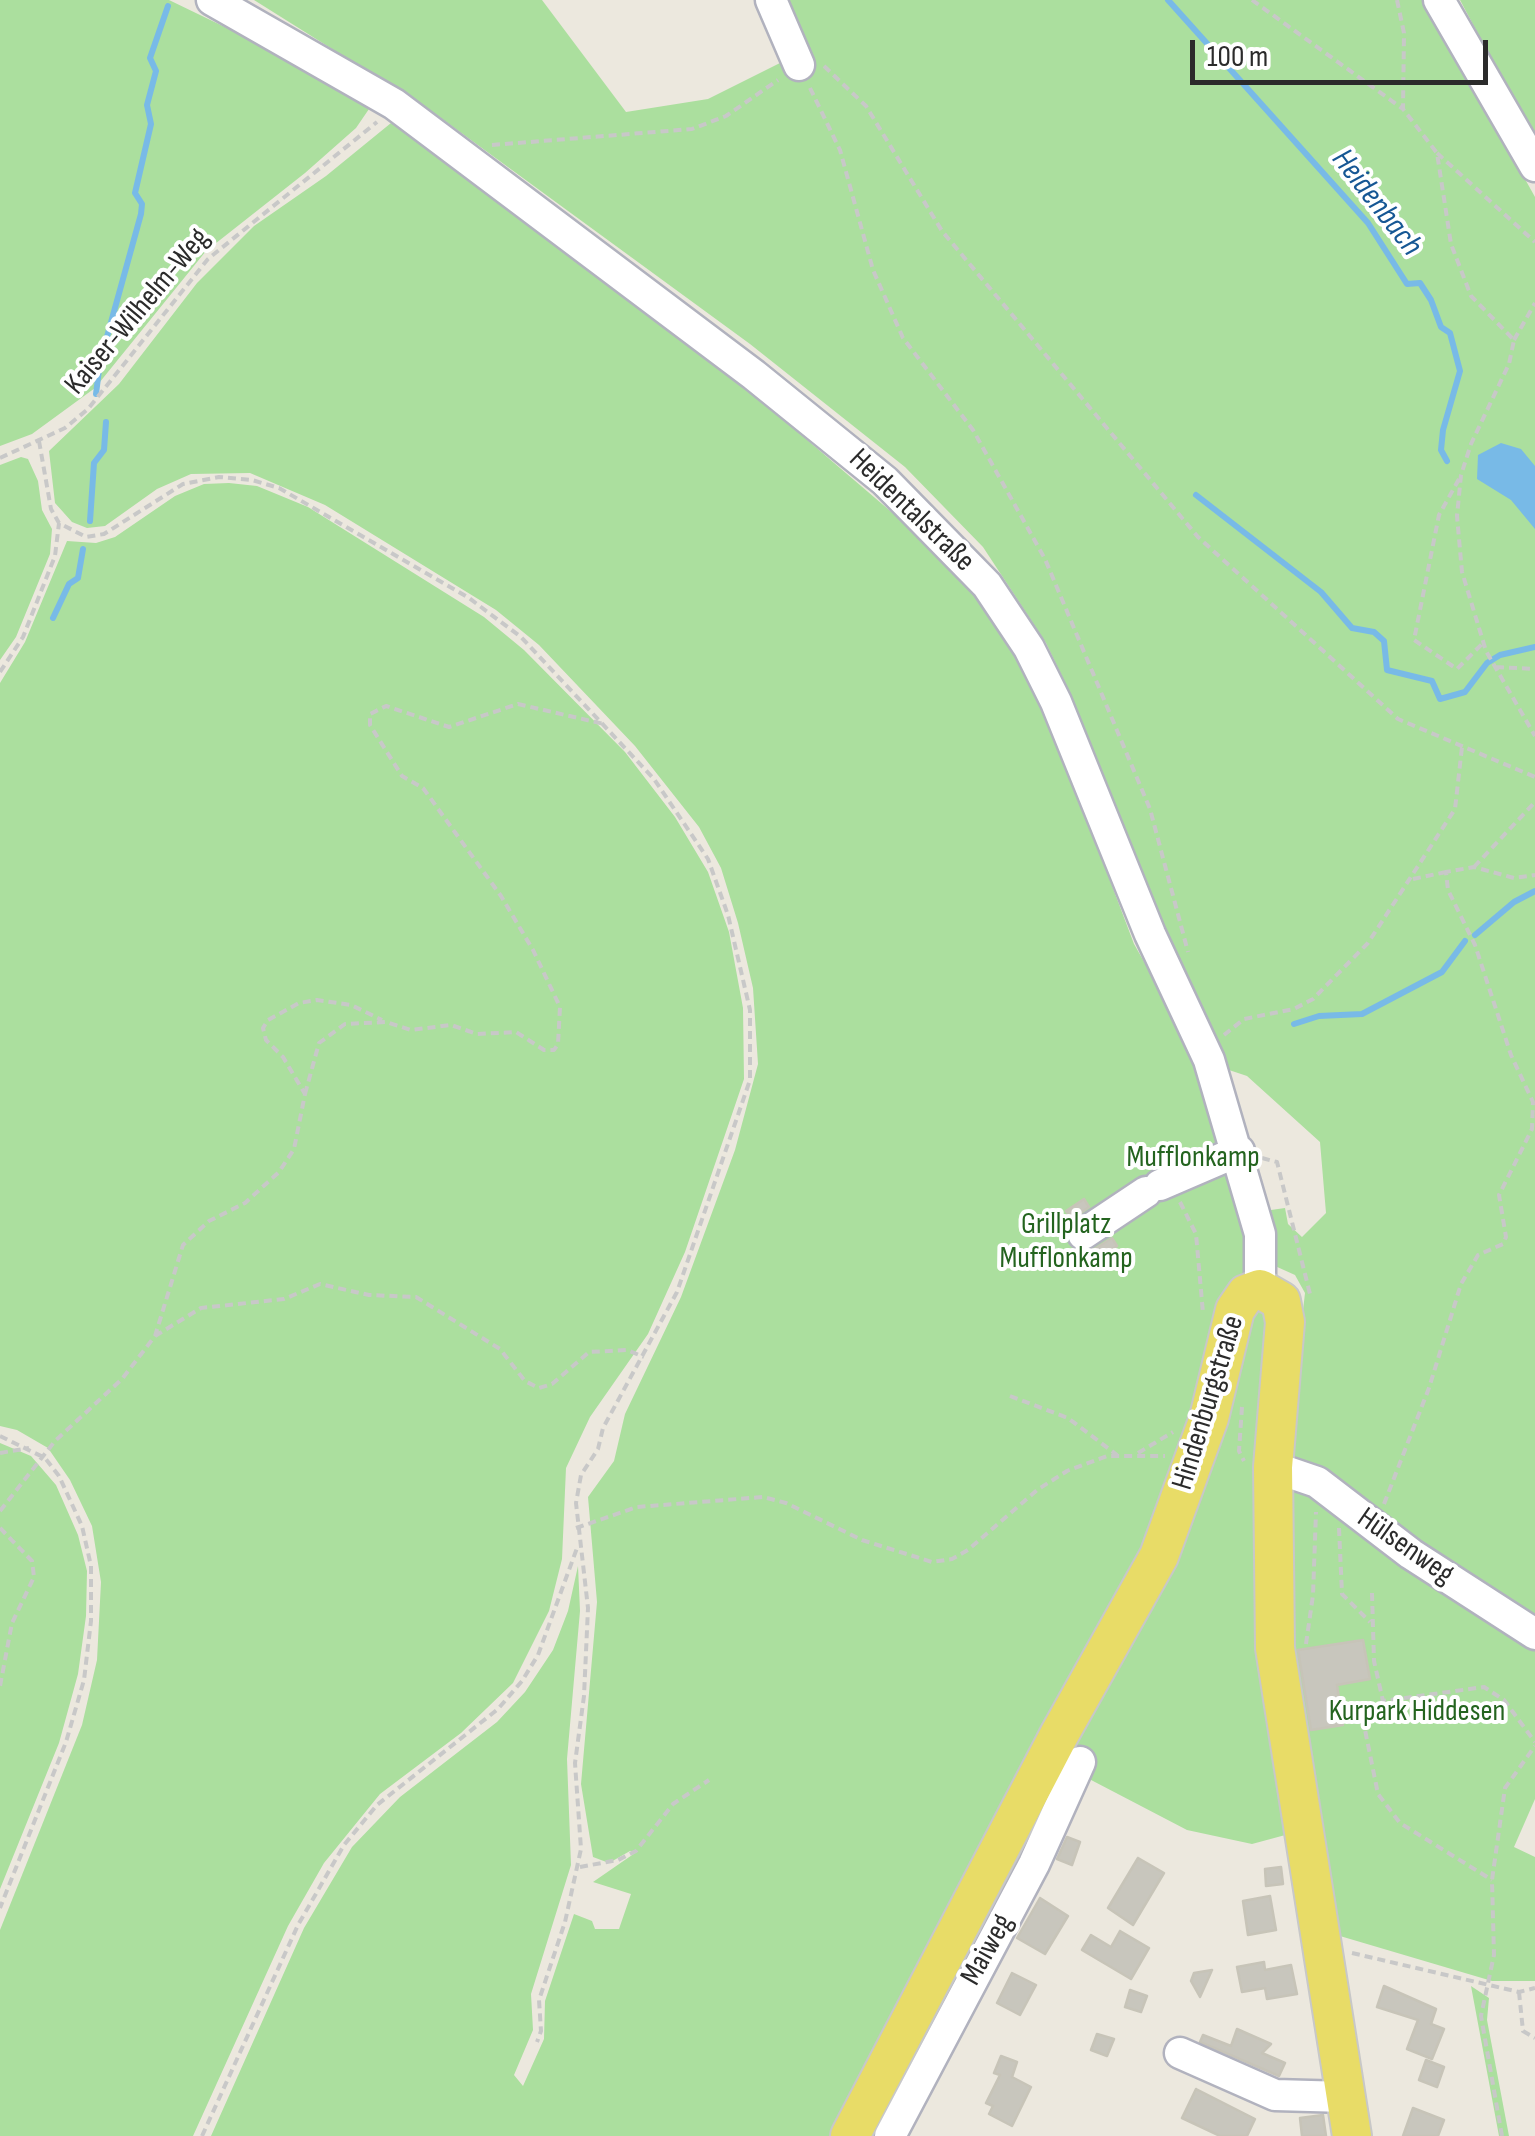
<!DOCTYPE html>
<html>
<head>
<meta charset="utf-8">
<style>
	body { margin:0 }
	#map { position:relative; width:1535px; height:2136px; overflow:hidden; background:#ece8de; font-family:"Sofia Sans Condensed",sans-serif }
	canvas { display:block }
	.scale { position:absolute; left:1190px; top:40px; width:298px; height:45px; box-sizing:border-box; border:5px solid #2b2b2b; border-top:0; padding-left:12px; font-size:30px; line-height:35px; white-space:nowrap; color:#2b2b2b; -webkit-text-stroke:8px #fff; paint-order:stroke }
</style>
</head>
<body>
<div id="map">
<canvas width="1535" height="2136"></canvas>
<div class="scale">100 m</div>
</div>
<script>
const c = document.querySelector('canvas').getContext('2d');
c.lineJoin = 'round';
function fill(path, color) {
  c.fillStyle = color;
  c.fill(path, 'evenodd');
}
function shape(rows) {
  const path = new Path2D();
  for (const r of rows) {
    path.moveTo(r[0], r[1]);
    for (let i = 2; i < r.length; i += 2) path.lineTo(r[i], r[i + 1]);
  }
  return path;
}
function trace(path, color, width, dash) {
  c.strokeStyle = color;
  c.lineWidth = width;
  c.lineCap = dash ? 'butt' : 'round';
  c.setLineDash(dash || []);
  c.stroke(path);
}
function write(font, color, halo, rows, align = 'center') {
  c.font = font + ' "Sofia Sans Condensed",sans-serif';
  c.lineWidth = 8;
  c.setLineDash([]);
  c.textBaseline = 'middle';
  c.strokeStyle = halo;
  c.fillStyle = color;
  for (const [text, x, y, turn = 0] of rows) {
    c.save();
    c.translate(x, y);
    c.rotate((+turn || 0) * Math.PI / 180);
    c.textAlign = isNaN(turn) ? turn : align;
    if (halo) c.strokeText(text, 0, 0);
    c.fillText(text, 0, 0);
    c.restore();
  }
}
fill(shape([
	[0,0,169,0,260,44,369,109,356,128,305,173,206,251,95,388,32,434,0,446],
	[254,0,542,0,626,112,708,99,790,58,780,0,1425,0,1535,197,1535,1623,1287,1451,1305,1293,1295,1275,1275,1266,1264,1211,1285,1208,1288,1224,1302,1237,1326,1213,1320,1142,1247,1076,1214,1065,1156,933,1073,699,1046,643,983,547,905,467,750,344,434,113],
	[1460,0,1535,0,1535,141],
	[391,123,427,143,729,373,951,563,1018,654,1045,708,1134,944,1194,1050,1243,1194,1248,1271,1232,1284,1150,1549,837,2136,211,2136,304,1928,352,1847,400,1797,497,1722,525,1692,553,1650,568,1611,578,1566,580,1611,567,1759,571,1865,531,1994,533,2030,514,2075,523,2086,544,2039,545,2001,574,1914,592,1921,595,1929,619,1929,631,1894,593,1882,635,1853,630,1851,609,1863,593,1857,581,1784,597,1602,588,1497,614,1461,625,1414,681,1297,735,1150,758,1064,753,988,738,923,721,868,699,827,635,746,539,645,496,610,325,505,250,473,191,474,157,489,105,526,87,528,72,522,55,503,49,451,119,384,197,283,254,226,326,176],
	[21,457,28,459,38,481,42,510,52,529,50,554,16,637,0,660,0,465],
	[229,483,257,486,308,507,484,617,524,650,625,752,675,817,708,872,729,932,743,1008,744,1079,685,1252,648,1334,590,1417,566,1468,562,1559,549,1611,513,1683,461,1733,380,1794,324,1863,288,1926,193,2136,0,2136,0,1930,82,1725,97,1660,101,1582,92,1526,70,1480,48,1448,17,1430,0,1426,0,683,25,642,67,541,96,543,115,537,175,496,204,484],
	[1258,1310,1270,1320,1289,1834,1252,1844,1187,1830,1070,1769,884,2136,865,2136,1067,1739,1251,1312],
	[0,1443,31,1456,56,1485,78,1535,87,1571,86,1616,78,1674,59,1743,0,1889],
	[1293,1483,1535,1644,1535,1799,1514,1847,1535,1857,1535,1981,1492,1981,1340,1936,1289,1657,1288,1488],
	[1471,1986,1489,1998,1487,2020,1509,2136,1499,2136]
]), '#abdf9e');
fill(shape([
	[1501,443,1521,449,1535,466,1535,529,1511,500,1477,479,1478,455]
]), '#78bae7');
trace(shape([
	[1168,0,1368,223,1407,284,1420,283,1431,300,1441,327,1450,333,1460,371,1443,430,1441,450,1447,461],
	[96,394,100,362,141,214,142,204,135,193,151,124,147,105,156,71,150,58,168,6],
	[1196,495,1321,592,1352,628,1374,632,1384,641,1387,670,1432,681,1440,699,1465,692,1487,663,1500,655,1535,647],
	[90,521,94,463,104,450,106,422],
	[53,618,69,584,78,578,83,549],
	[1475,935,1514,902,1535,891],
	[1294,1024,1319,1016,1362,1014,1442,972,1465,941]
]), '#78bae7', 6);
const building = shape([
	[1084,1199,1089,1207,1072,1219,1066,1211,1084,1199],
	[1112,1238,1117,1246,1099,1258,1093,1250,1112,1238],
	[1363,1640,1370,1679,1337,1685,1343,1725,1311,1730,1298,1650,1363,1640],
	[1067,1837,1080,1842,1072,1865,1057,1859,1067,1837],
	[1138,1858,1164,1873,1133,1925,1108,1908,1138,1858],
	[1281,1867,1283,1884,1266,1886,1265,1869,1281,1867],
	[1270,1896,1276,1930,1248,1935,1243,1901,1270,1896],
	[1040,1898,1068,1916,1045,1954,1017,1938,1040,1898],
	[1120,1931,1149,1948,1131,1979,1082,1950,1091,1935,1111,1947,1120,1931],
	[1264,1962,1265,1970,1291,1965,1297,1994,1267,1999,1265,1988,1242,1992,1237,1967,1264,1962],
	[1212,1970,1200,1997,1191,1981,1194,1973,1212,1970],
	[1012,1973,1036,1985,1020,2015,997,2003,1012,1973],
	[1384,1986,1436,2009,1431,2024,1444,2029,1432,2059,1407,2049,1418,2020,1377,2007,1384,1986],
	[1130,1990,1147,1996,1141,2012,1125,2007,1130,1990],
	[1237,2029,1271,2044,1262,2053,1285,2063,1279,2076,1200,2042,1203,2035,1231,2046,1237,2029],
	[1097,2034,1114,2039,1107,2056,1091,2050,1097,2034],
	[1001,2056,1017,2062,1012,2077,1031,2087,1012,2126,989,2114,993,2106,986,2103,1000,2075,994,2073,1001,2056],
	[1426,2060,1444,2067,1437,2087,1419,2080,1426,2060],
	[1196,2089,1255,2119,1247,2136,1220,2136,1182,2118,1196,2089],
	[1413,2108,1444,2120,1438,2136,1403,2136,1413,2108],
	[1323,2115,1326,2136,1302,2136,1300,2118,1323,2115]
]);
fill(building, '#c8c6bd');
trace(building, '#c7c4b8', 2.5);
const minor = shape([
	[212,0,394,104,754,375,885,481,987,585,1029,648,1056,702,1150,934,1209,1060,1260,1234,1260,1289],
	[771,0,799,65],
	[1439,0,1535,166],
	[1160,1185,1239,1151],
	[1083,1234,1146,1192],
	[1273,1467,1317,1482,1411,1554,1535,1634],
	[1180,2053,1275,2095,1346,2097],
	[890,2136,1034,1864,1080,1762]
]);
const major = shape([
	[850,2136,1059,1735,1159,1556,1209,1418,1235,1310,1246,1294,1260,1289,1281,1301,1285,1322,1273,1467,1275,1648,1352,2136]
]);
trace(minor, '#b1b2be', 35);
trace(major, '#c8c8c8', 42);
trace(shape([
	[1252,0,1403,109],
	[1397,0,1404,33,1403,109,1437,153,1451,244,1471,296,1514,340,1509,364,1471,444,1461,475,1457,516,1462,572,1486,651,1535,736],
	[824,66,866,106,942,231,1198,537,1398,719,1535,777],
	[810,88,840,150,873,270,903,338,973,430,1045,559,1150,809,1188,952],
	[492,145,692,129,726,116,778,80],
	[1437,153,1535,242],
	[1514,340,1535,303],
	[39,441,51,509,59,523,86,537,104,534,183,484,219,477,252,480,279,488,469,598,521,637,654,779,708,859,728,915,750,1010,750,1080,677,1292,603,1428,598,1449,581,1475,576,1503,588,1608,584,1696,575,1763,581,1849,565,1922,539,2000,541,2031,537,2042],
	[0,458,65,428,88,409,208,259,377,122],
	[1459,479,1439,515,1414,640,1457,669,1482,644],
	[1496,667,1535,669],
	[0,672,23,637,55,556,59,523],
	[1474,867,1535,802],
	[1413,879,1446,872],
	[1224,1035,1244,1019,1294,1009,1313,999,1368,943,1455,809,1462,747],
	[305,1094,319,1043,345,1024,386,1022,411,1030,451,1025,477,1034,516,1032,544,1050,554,1050,558,1044,560,1007,533,950,501,896,423,788,402,776,370,725,370,714,386,706,449,727,518,704,604,724],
	[1262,1158,1277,1162,1311,1298],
	[1180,1202,1196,1234,1203,1313],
	[155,1336,201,1308,284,1299,320,1284,369,1295,416,1297,500,1349,525,1381,539,1388,552,1384,589,1352,627,1350,644,1357],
	[1010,1396,1068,1418,1117,1455],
	[1242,1407,1239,1451,1244,1461],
	[0,1436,45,1458,59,1476,82,1526,91,1566,91,1621,84,1680,66,1742,0,1908],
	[0,1453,29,1448],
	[1138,1453,1173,1432],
	[1384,1504,1429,1388,1461,1284,1478,1255,1503,1244,1506,1237,1499,1195,1532,1129,1533,1102,1511,1055,1475,945,1448,890,1446,872,1474,867,1514,878,1535,875],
	[0,1511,55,1441,122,1379,155,1336,183,1245,209,1221,245,1203,279,1172,294,1149,305,1094,283,1057,266,1040,263,1028,268,1020,299,1003,317,1000,351,1005,382,1020],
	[0,1528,32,1561,34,1577,12,1623,0,1686],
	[576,1528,637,1507,763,1497,786,1503,862,1540,932,1562,952,1559,968,1550,1037,1490,1067,1471,1107,1456,1165,1456],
	[1339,1528,1342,1594,1370,1622],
	[1372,1593,1374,1661,1383,1701,1484,1687,1504,1700,1535,1742],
	[1306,1644,1313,1595,1316,1512],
	[1383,1701,1363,1720,1378,1794,1400,1823,1492,1880],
	[580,1867,618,1860,636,1851,673,1804,709,1780],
	[1352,1953,1519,1992,1535,1988],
	[1519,1992,1523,2031,1535,2038],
	[202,2136,298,1925,344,1845,377,1805,498,1709,522,1681,538,1655,577,1548],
	[1502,2136,1481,2016,1494,1955,1492,1880,1505,1788,1535,1746]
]), '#c8c8c8', 4, [8, 5]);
trace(minor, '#fff', 30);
trace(major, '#e8dc67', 38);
write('30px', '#2b2b2b', '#fff', [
	["Kaiser-Wilhelm-Weg",138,312,-50],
	["Heidentalstraße",911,511,44],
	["Hindenburgstraße",1209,1403,-73],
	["Hülsenweg",1405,1547,35],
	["Maiweg",988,1950,-61]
]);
write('30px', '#24641f', '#fff', [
	["Mufflonkamp",1193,1158],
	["Grillplatz",1066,1225],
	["Mufflonkamp",1066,1259],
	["Kurpark Hiddesen",1417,1712]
]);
write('italic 32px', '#165794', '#fff', [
	["Heidenbach",1376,203,52]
]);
</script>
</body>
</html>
